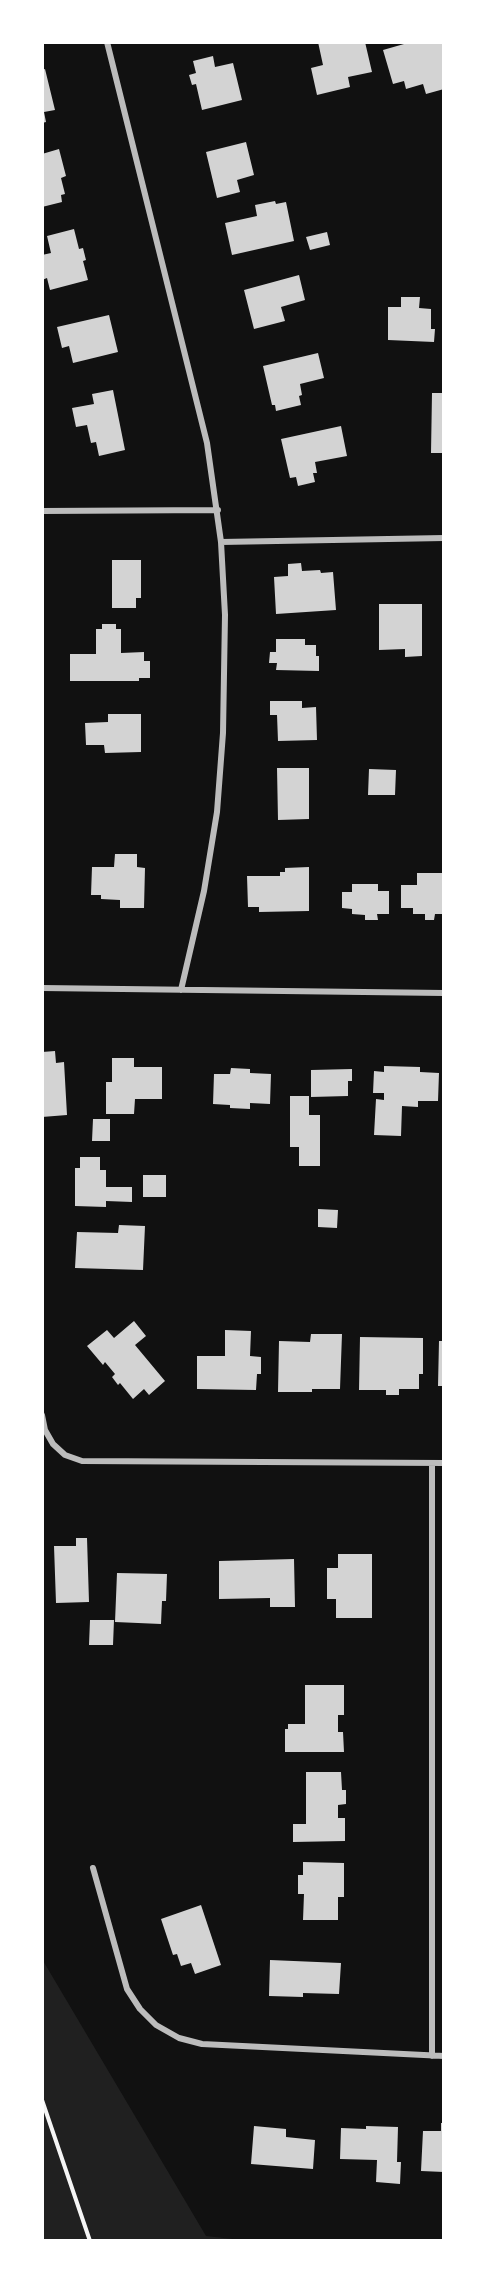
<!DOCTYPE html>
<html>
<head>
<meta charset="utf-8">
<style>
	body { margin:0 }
	#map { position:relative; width:486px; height:2283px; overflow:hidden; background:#111; font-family:"Crimson Pro",serif }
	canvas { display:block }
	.frame { position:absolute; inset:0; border:44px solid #fff; pointer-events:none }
</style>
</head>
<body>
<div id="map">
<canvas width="486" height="2283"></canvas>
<div class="frame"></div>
</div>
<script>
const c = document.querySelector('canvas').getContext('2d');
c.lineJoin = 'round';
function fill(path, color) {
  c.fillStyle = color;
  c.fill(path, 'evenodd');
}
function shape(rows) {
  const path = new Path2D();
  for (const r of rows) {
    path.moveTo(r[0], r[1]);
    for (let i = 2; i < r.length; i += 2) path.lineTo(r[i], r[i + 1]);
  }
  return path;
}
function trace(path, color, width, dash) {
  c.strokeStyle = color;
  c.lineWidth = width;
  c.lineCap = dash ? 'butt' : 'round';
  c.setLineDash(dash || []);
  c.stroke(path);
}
fill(shape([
	[42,1959,206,2236,250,2241,42,2241]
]), '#202020');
fill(shape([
	[318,42,365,42,372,72,348,77,350,87,317,95,311,68,323,65],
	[411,42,442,42,444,49,444,89,426,94,423,84,406,89,404,81,393,84,383,50],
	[213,56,215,67,233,63,242,100,202,110,196,84,192,85,189,75,196,73,193,61],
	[45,69,55,110,44,112,46,122,42,123,42,70],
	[246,142,254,175,237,180,240,192,217,198,206,152],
	[59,149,66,176,61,178,65,194,61,195,62,202,42,207,42,154],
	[275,201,276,204,286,202,294,241,232,255,225,223,257,216,255,205],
	[74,229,79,249,83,248,86,260,83,261,88,280,50,290,47,278,42,280,42,255,51,253,47,236],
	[327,232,330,245,310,250,306,237],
	[299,275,305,300,281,307,285,321,254,329,244,290],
	[401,297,420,297,419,308,431,309,431,329,435,329,434,342,388,340,388,307,401,307],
	[109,315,118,352,73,363,69,346,62,348,57,327],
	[318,353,324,378,300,384,302,395,299,396,301,405,276,411,275,405,272,405,263,366],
	[113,390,125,450,99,456,96,442,91,443,87,425,76,427,72,408,94,404,92,394],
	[432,393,444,393,444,453,431,453],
	[341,426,347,456,315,462,317,473,313,473,315,482,298,486,296,477,290,478,281,439],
	[112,560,141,560,141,598,136,598,136,608,112,608],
	[301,563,302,571,320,570,321,573,333,572,336,610,276,614,274,577,288,576,288,564],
	[379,604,422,604,422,656,405,657,405,649,379,650],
	[102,624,116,624,116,629,121,629,121,653,144,652,144,661,150,661,150,678,139,678,139,681,70,681,70,654,96,654,96,629,102,629],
	[276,639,305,639,305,645,316,645,316,656,319,656,319,671,276,670,277,663,269,663,270,652,276,652],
	[270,701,302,701,302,708,316,707,317,740,278,741,277,715,270,715],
	[108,714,141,714,141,752,105,753,104,745,86,745,85,723,108,722],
	[277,768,309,768,309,819,278,820],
	[369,769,396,770,395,795,368,795],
	[115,854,137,854,137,867,145,868,144,908,120,908,120,900,101,899,101,895,91,895,92,867,114,867],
	[309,867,309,911,259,912,259,907,248,907,247,876,280,876,280,872,285,872,285,868],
	[417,873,444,873,444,914,435,914,434,920,425,920,425,914,413,914,413,908,401,908,401,885,417,885],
	[352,884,378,884,378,891,389,891,389,914,377,914,378,920,365,920,365,915,352,914,352,909,342,908,342,892,352,892],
	[55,1051,56,1063,64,1062,67,1115,42,1117,42,1052],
	[112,1058,134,1058,134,1067,162,1067,162,1099,135,1099,134,1114,106,1114,106,1082,112,1082],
	[384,1066,420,1067,420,1072,439,1073,438,1101,418,1101,418,1107,402,1106,401,1136,374,1135,376,1099,384,1100,384,1093,373,1093,374,1071,384,1072],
	[231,1068,250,1069,250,1073,271,1074,270,1104,250,1103,250,1109,230,1108,230,1105,213,1104,214,1074,230,1074],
	[352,1069,352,1081,348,1081,348,1096,311,1097,311,1070],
	[290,1096,309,1096,309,1115,320,1115,320,1166,299,1166,299,1147,290,1147],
	[93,1119,110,1119,110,1141,92,1141],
	[80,1157,100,1157,100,1170,106,1170,106,1187,132,1187,132,1202,106,1201,106,1207,75,1206,75,1168,80,1168],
	[143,1175,166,1175,166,1197,143,1197],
	[318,1209,338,1210,337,1228,318,1227],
	[119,1225,145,1226,143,1270,75,1268,77,1232,118,1233],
	[134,1321,146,1336,135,1345,165,1381,149,1395,144,1389,133,1399,120,1383,118,1385,112,1377,115,1374,105,1362,103,1365,87,1346,107,1330,114,1338],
	[225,1330,251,1331,250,1356,261,1357,261,1374,257,1374,256,1390,197,1389,197,1356,225,1356],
	[311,1334,342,1334,340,1389,312,1389,312,1392,278,1392,279,1341,310,1342],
	[360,1337,423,1338,423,1374,419,1374,419,1389,399,1389,399,1395,386,1395,386,1390,359,1390],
	[439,1341,444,1341,444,1386,438,1386],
	[76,1538,87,1538,89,1602,56,1603,54,1546,76,1546],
	[338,1554,372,1554,372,1618,336,1618,336,1599,327,1599,327,1568,338,1568],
	[294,1559,295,1607,270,1607,270,1598,219,1599,219,1561],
	[117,1573,167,1574,166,1601,162,1601,161,1624,115,1622],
	[90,1620,114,1620,113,1645,89,1645],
	[305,1685,344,1685,344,1715,338,1715,338,1732,343,1732,344,1752,285,1752,285,1729,288,1729,288,1724,305,1724],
	[306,1772,341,1772,342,1790,346,1790,346,1804,338,1805,338,1818,345,1818,345,1841,293,1842,293,1824,306,1824],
	[303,1862,344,1863,344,1897,338,1897,338,1920,303,1920,304,1894,298,1894,298,1875,303,1875],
	[201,1905,221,1965,195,1974,191,1963,181,1966,177,1954,173,1955,161,1919],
	[270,1960,341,1963,339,1994,303,1993,303,1997,269,1996],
	[441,2123,444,2123,444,2172,421,2171,423,2131,441,2131],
	[254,2126,286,2129,286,2137,315,2140,313,2169,251,2164],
	[366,2126,398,2127,397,2162,401,2162,400,2184,376,2182,377,2160,340,2159,341,2128,366,2129]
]), '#d3d3d3');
trace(shape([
	[42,2100,90,2241]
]), '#f5f5f5', 4);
trace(shape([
	[107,42,207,443,221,542,225,615,223,733,217,812,204,891,181,990],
	[42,511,218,510],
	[221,542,444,538],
	[42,988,444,993],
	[42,1415,45,1430,53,1444,65,1455,82,1461,444,1463],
	[432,1464,432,2056],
	[93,1868,127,1989,140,2009,156,2025,179,2038,202,2044,444,2056]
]), '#bcbcbc', 6);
</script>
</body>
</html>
